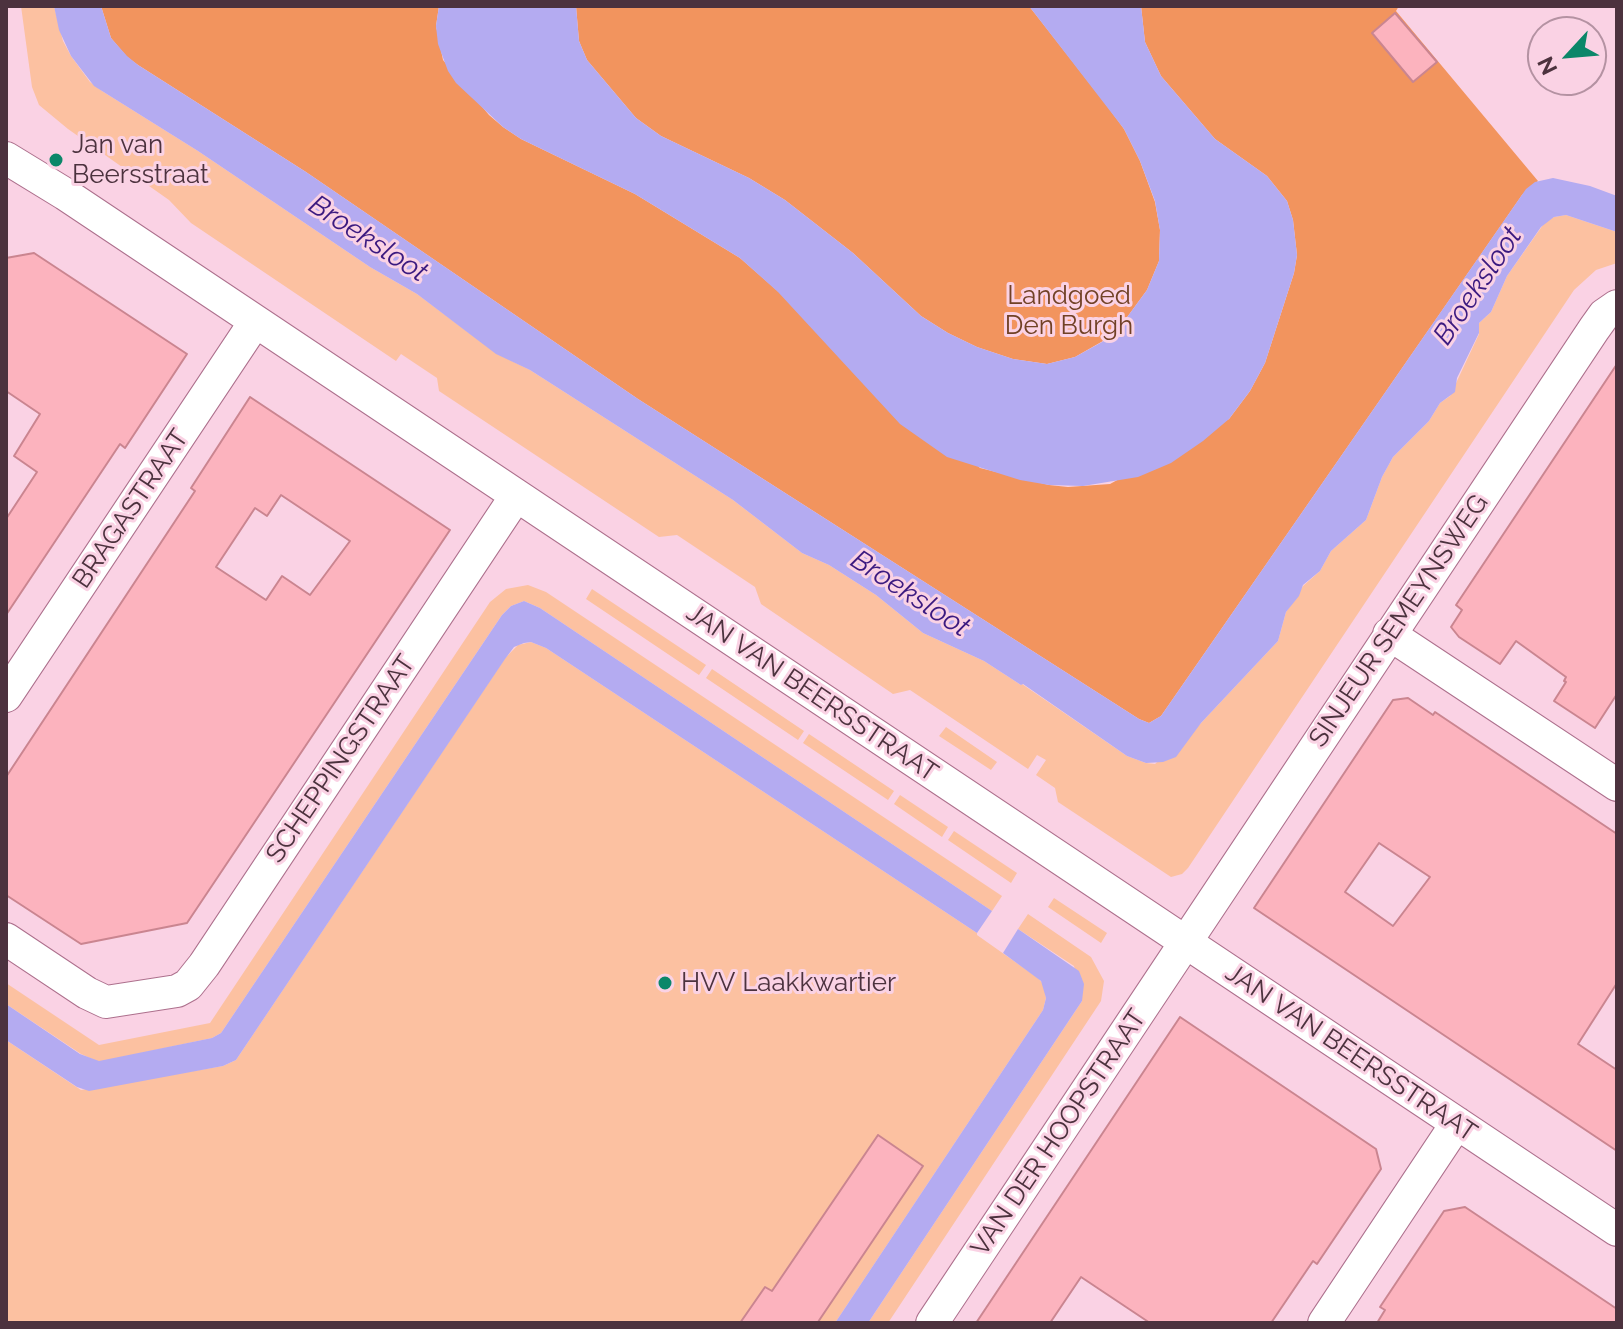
<!DOCTYPE html>
<html>
<head>
<meta charset="utf-8">
<style>
	body { margin:0 }
	#map { position:relative; width:1623px; height:1329px; overflow:hidden; background:#fad2e4; font-family:Raleway,sans-serif }
	canvas { display:block }
	.frame { position:absolute; inset:0; border:8px solid #4c323e; pointer-events:none }
	.north { position:absolute; left:1527px; top:16px; width:80px; height:80px; box-sizing:border-box; background:#fad2e4; border:2px solid #b492a2; border-radius:50%; rotate:244deg; font-size:22px; font-weight:700; line-height:32px; text-align:center; color:#4c323e }
	.north::after { content:''; display:block; margin:auto; width:28px; height:36px; background:#0b8769; clip-path:polygon(50% 0,100% 100%,50% 72%,0 100%) }
</style>
</head>
<body>
<div id="map">
<canvas width="1623" height="1329"></canvas>
<div class="frame"></div>
<div class="north">N</div>
</div>
<script>
const c = document.querySelector('canvas').getContext('2d');
c.lineJoin = 'round';
function fill(path, color) {
  c.fillStyle = color;
  c.fill(path, 'evenodd');
}
function shape(rows) {
  const path = new Path2D();
  for (const r of rows) {
    path.moveTo(r[0], r[1]);
    for (let i = 2; i < r.length; i += 2) path.lineTo(r[i], r[i + 1]);
  }
  return path;
}
function trace(path, color, width, dash) {
  c.strokeStyle = color;
  c.lineWidth = width;
  c.lineCap = dash ? 'butt' : 'round';
  c.setLineDash(dash || []);
  c.stroke(path);
}
function write(font, color, halo, rows, align = 'center') {
  c.font = font + ' Raleway,sans-serif';
  c.lineWidth = 6;
  c.setLineDash([]);
  c.textBaseline = 'middle';
  c.strokeStyle = halo;
  c.fillStyle = color;
  for (const [text, x, y, turn = 0] of rows) {
    c.save();
    c.translate(x, y);
    c.rotate((+turn || 0) * Math.PI / 180);
    c.textAlign = isNaN(turn) ? turn : align;
    if (halo) c.strokeText(text, 0, 0);
    c.fillText(text, 0, 0);
    c.restore();
  }
}
fill(shape([
	[21,6,54,6,63,41,71,56,90,82,102,91,198,151,370,267,417,294,496,353,530,370,733,500,802,553,829,565,876,595,923,633,984,661,1021,685,1022,684,1127,756,1146,763,1155,764,1201,723,1278,641,1286,612,1303,586,1320,571,1331,551,1366,520,1382,477,1393,457,1429,421,1440,403,1450,396,1479,334,1479,323,1491,312,1507,276,1545,222,1554,217,1566,215,1617,232,1617,263,1596,270,1574,290,1188,868,1182,874,1171,877,1058,802,1055,788,1036,775,1046,760,1037,755,1028,769,910,690,893,694,761,604,755,587,677,535,659,537,439,391,437,378,401,354,396,361,191,223,169,200,68,129,39,105,32,87],
	[528,585,546,592,1002,896,992,911,540,608,524,601,511,606,502,615,221,1033,212,1038,99,1062,81,1054,6,1004,6,983,99,1045,210,1023,490,602,506,589],
	[592,589,706,665,699,675,586,599],
	[531,642,546,648,977,933,977,935,1038,978,1044,985,1046,998,1043,1010,835,1323,6,1323,6,1040,81,1090,223,1066,236,1060,505,658,518,645],
	[712,669,804,731,798,740,706,678],
	[946,727,997,762,991,770,939,736],
	[809,734,894,791,888,800,803,743],
	[900,795,948,827,942,837,894,804],
	[954,831,1017,873,1011,883,948,840],
	[1054,898,1107,933,1101,943,1048,907],
	[1028,914,1091,957,1104,981,1101,1001,888,1323,868,1323,1082,1001,1074,966,1018,929]
]), '#fcc1a1');
fill(shape([
	[101,6,439,6,436,26,443,60,489,115,503,127,521,139,635,194,740,258,980,468,1049,485,1068,487,1110,484,1229,419,1250,391,1265,363,1294,273,1297,255,1293,220,1287,201,1267,176,1215,139,1161,76,1145,42,1141,6,1399,6,1396,11,1538,181,1522,195,1161,716,1149,723,1139,719,638,399,306,172,138,65,127,57,111,38],
	[576,6,1029,6,1105,103,1124,129,1140,161,1155,202,1160,230,1159,261,1147,290,1125,320,1103,341,1075,357,1047,364,1013,359,977,347,948,333,921,316,853,253,785,200,749,178,661,136,636,118,587,60,579,41]
]), '#f2945e');
fill(shape([
	[54,6,101,6,111,38,127,56,138,65,306,172,638,399,1139,719,1149,723,1161,716,1526,189,1535,182,1553,178,1590,186,1617,196,1617,232,1566,215,1554,217,1541,227,1507,276,1491,312,1479,323,1479,333,1457,378,1455,392,1440,403,1429,421,1393,457,1382,477,1366,520,1331,551,1320,571,1303,585,1299,596,1286,612,1278,641,1201,723,1176,757,1163,762,1146,763,1127,756,1023,684,1021,685,984,661,923,633,876,595,829,565,802,553,733,500,530,370,496,354,417,294,370,267,198,151,94,86,71,56,59,30],
	[439,6,576,6,579,41,587,60,636,118,661,136,749,178,785,200,853,253,921,316,948,333,977,347,1013,359,1047,364,1075,357,1102,342,1125,320,1147,290,1159,261,1160,230,1155,201,1140,161,1124,129,1029,6,1141,6,1145,42,1161,76,1215,139,1267,176,1287,201,1293,220,1297,255,1294,273,1265,363,1250,391,1229,419,1203,441,1171,463,1138,477,1083,486,1049,485,1020,480,947,457,900,424,778,292,740,258,635,194,521,139,503,127,456,83,448,71,438,44,436,26],
	[524,601,540,608,992,911,977,933,546,648,531,642,524,643,514,647,505,659,236,1060,223,1066,89,1091,77,1087,6,1040,6,1004,80,1054,99,1061,212,1038,221,1033,502,615,511,606],
	[1018,929,1079,971,1084,984,1082,1001,868,1323,835,1323,1043,1010,1046,998,1041,981,1003,953]
]), '#b4abf1');
const building = shape([
	[1395,13,1437,62,1413,82,1372,33,1395,13],
	[34,253,187,354,125,448,120,444,6,615,6,519,37,472,14,456,40,414,6,391,6,258,34,253],
	[1617,364,1617,694,1595,728,1554,701,1566,682,1564,681,1566,677,1516,641,1500,664,1459,637,1451,627,1462,610,1456,605,1617,364],
	[250,397,450,530,187,923,81,944,6,895,6,777,195,491,191,488,250,397],
	[281,495,350,541,310,595,282,576,266,600,216,567,255,508,267,516,281,495],
	[1408,698,1433,715,1435,712,1617,834,1617,983,1578,1044,1617,1070,1617,1151,1254,908,1393,700,1408,698],
	[1379,843,1430,877,1393,926,1345,892,1379,843],
	[1180,1017,1376,1149,1381,1169,1317,1264,1313,1261,1271,1323,1150,1323,1081,1277,1050,1323,976,1323,1180,1017],
	[878,1135,923,1166,818,1322,820,1323,740,1323,765,1287,772,1291,878,1135],
	[1465,1207,1617,1309,1617,1323,1377,1323,1385,1310,1380,1307,1444,1211,1465,1207]
]);
fill(building, '#fcb3be');
trace(building, '#ca8590', 2);
const minor = shape([
	[6,158,65,194,1617,1230],
	[1389,634,1617,785],
	[6,696,255,322],
	[6,939,87,993,106,1002,177,991,188,985,204,965,516,496],
	[932,1323,1594,329,1604,315,1617,306],
	[1324,1323,1457,1123]
]);
trace(minor, '#ad708d', 34);
trace(minor, '#fff', 32);
for (const [x, y, r, color] of [
	[56,160,8,"#0b8769"],
	[665,983,8,"#0b8769"]
]) {
  const dot = new Path2D();
  dot.arc(x, y, r, 0, 2 * Math.PI);
  c.fillStyle = color;
  c.fill(dot);
  trace(dot, '#fad2e4', 3);
}
write('26px', '#4c323e', '#fad2e4', [
	["Jan van",72,145],
	["Beersstraat",72,175],
	["HVV Laakkwartier",681,983]
], 'left');
write('26px', '#714125', '#fad2e4', [
	["Landgoed",1069,296],
	["Den Burgh",1069,326]
]);
write('26px', '#4c323e', '#fad2e4', [
	["BRAGASTRAAT",131,509,-56],
	["SINJEUR SEMEYNSWEG",1399,621,-56],
	["JAN VAN BEERSSTRAAT",812,693,34],
	["SCHEPPINGSTRAAT",341,759,-56],
	["JAN VAN BEERSSTRAAT",1351,1053,34],
	["VAN DER HOOPSTRAAT",1059,1133,-56]
]);
write('italic 28px', '#3b1a80', '#fad2e4', [
	["Broeksloot",368,239,33],
	["Broeksloot",1478,286,-56],
	["Broeksloot",910,594,33]
]);
</script>
</body>
</html>
